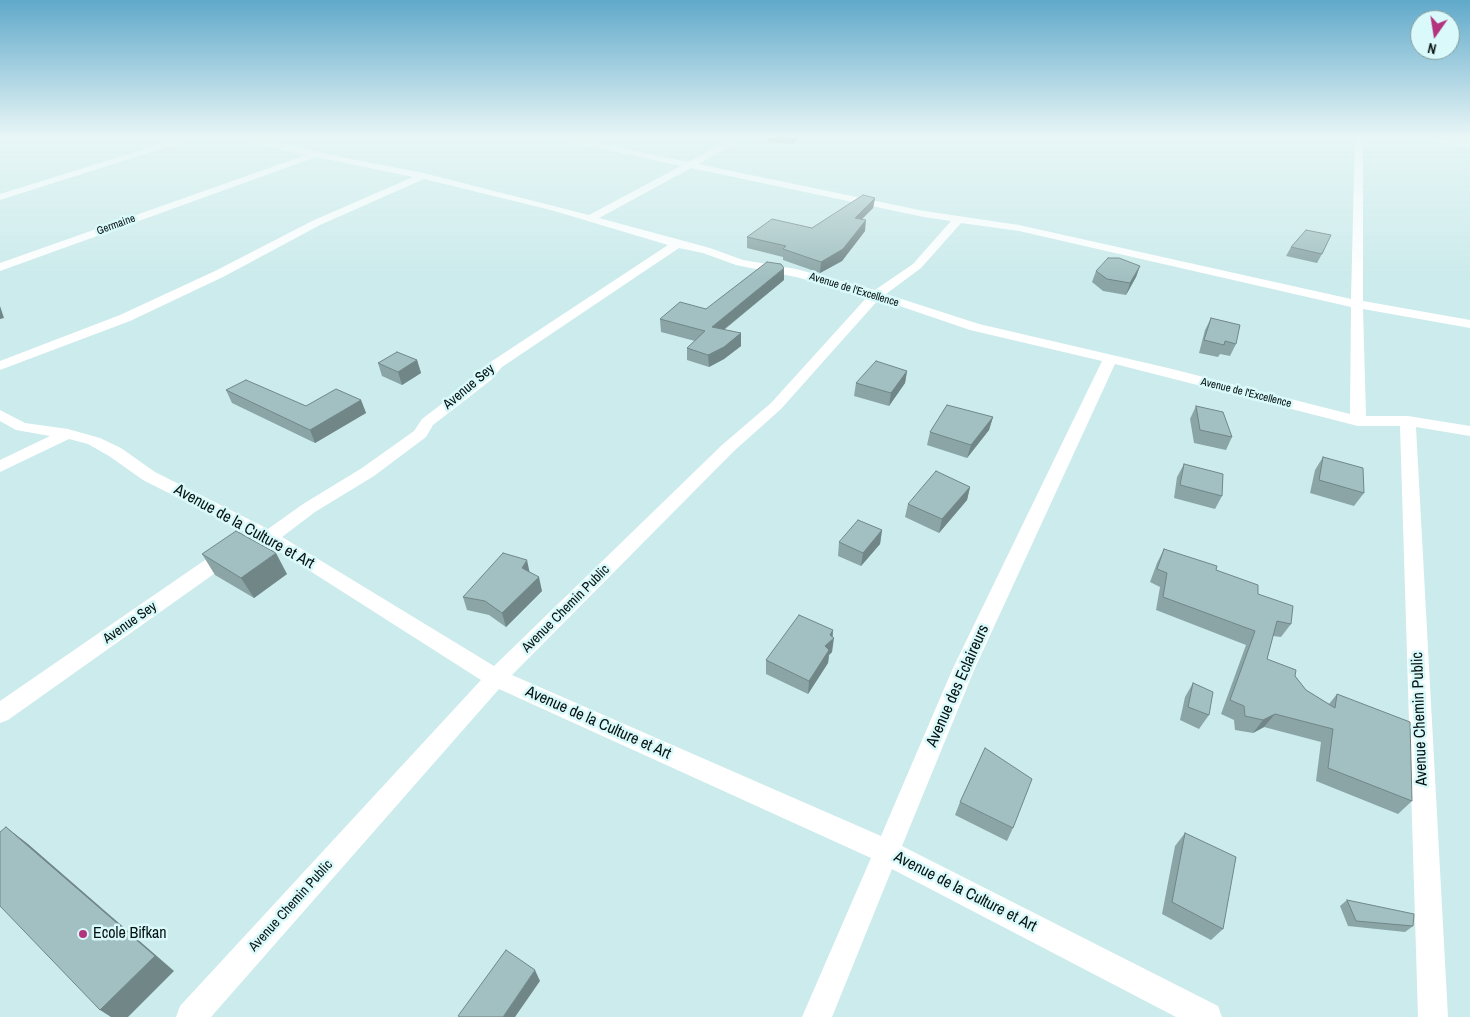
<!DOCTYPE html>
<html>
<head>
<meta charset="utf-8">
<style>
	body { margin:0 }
	#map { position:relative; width:1470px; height:1017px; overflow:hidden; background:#ccebec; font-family:"Archivo Narrow",sans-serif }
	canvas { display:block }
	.north { position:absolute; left:1410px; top:10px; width:50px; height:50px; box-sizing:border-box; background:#d9f9fa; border:1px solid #859d9d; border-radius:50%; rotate:193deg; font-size:14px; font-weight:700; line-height:20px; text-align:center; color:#071212 }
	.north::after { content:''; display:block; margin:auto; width:18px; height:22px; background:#b4337e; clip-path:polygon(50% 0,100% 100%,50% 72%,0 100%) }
</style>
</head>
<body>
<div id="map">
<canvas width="1470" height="1017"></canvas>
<div class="north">N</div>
</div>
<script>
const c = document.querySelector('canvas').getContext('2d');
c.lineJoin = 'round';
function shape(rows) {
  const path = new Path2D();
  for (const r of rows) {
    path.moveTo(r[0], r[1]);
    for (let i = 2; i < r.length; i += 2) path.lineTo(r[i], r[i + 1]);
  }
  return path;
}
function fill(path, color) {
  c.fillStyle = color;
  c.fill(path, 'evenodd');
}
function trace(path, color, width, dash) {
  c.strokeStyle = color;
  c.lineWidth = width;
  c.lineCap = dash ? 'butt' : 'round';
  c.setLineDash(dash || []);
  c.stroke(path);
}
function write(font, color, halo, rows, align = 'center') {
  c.font = font + ' "Archivo Narrow",sans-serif';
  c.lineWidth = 5;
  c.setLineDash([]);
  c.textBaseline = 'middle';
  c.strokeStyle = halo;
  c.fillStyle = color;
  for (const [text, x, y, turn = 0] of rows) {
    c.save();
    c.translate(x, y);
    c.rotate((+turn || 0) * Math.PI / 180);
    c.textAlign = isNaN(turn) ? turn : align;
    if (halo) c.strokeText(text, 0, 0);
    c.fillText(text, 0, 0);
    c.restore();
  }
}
fill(shape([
	[190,135,204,135,0,200,0,194,190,135],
	[237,135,248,135,326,154,423,173,589,215,681,166,541,135,559,135,688,162,738,135,749,135,698,164,924,211,1019,225,1351,299,1355,135,1363,135,1363,301,1470,320,1470,328,1363,309,1366,416,1408,416,1470,426,1470,436,1416,427,1448,1017,1418,1017,1400,426,1358,426,1115,364,975,668,902,846,1218,1006,1222,1017,1176,1017,892,869,832,1017,802,1017,871,858,499,689,211,1017,176,1017,180,1006,481,680,263,541,143,480,109,456,88,444,69,439,0,472,0,460,50,436,16,430,0,421,0,410,25,423,68,429,100,438,121,448,155,472,268,529,303,504,362,468,414,431,422,419,481,374,492,361,668,245,551,210,424,179,320,225,223,277,130,321,0,370,0,361,120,315,215,271,312,221,413,177,316,157,0,271,0,263,306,155,246,141,237,135],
	[691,168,924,217,951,221,913,264,875,290,796,269,743,260,710,248,599,218,691,168],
	[961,223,1019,231,1351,307,1350,414,1168,368,979,324,886,294,921,268,961,223],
	[679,248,703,253,736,265,796,277,868,296,771,403,722,445,494,666,282,537,315,512,374,476,426,437,433,425,491,380,502,367,679,248],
	[879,299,970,330,1102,361,953,668,881,836,512,675,734,451,781,409,879,299],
	[1401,135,1425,135,1470,141,1470,147,1401,135],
	[228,547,235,549,237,554,235,559,8,720,0,723,0,701,221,549,228,547]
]), '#fff');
fill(shape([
	[768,135,801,135,792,144,768,142],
	[875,198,873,208,862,219,865,231,842,261,820,273,783,260,783,257,747,248,747,237,812,228],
	[1291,247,1322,254,1317,263,1286,256],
	[1140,266,1136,277,1126,295,1103,291,1092,282,1096,271],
	[784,280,724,330,741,333,741,346,724,359,709,367,687,360,687,348,695,341,661,332,660,319,706,309],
	[1211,318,1236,344,1230,356,1220,354,1218,357,1199,353,1205,330],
	[417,360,421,373,402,385,382,376,378,363],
	[907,371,905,383,889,406,854,396,856,383],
	[226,390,306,406,361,400,366,413,315,443,232,403],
	[1196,406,1232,437,1226,450,1194,443,1190,419],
	[993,417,989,430,967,458,927,445,930,432],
	[1323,457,1364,493,1354,506,1310,493,1315,470],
	[1184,464,1222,496,1215,509,1174,498,1177,477],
	[970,487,967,500,939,533,905,517,908,504],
	[882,530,880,544,861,566,838,556,839,542],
	[1164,549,1216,570,1258,594,1291,624,1281,637,1273,636,1267,659,1295,676,1306,690,1329,704,1337,694,1412,801,1398,814,1316,781,1321,742,1264,727,1253,733,1235,730,1234,720,1221,714,1246,645,1156,610,1160,587,1150,582,1157,563],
	[202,554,287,574,254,598,215,575],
	[530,572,542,591,506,627,489,615,467,610,463,597],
	[833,630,832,652,829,655,828,663,808,694,766,674,766,660],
	[1193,683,1209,715,1199,729,1180,720,1185,697],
	[960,802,1013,828,1007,841,955,815],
	[1185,833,1223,929,1211,940,1162,914,1175,846],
	[1347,900,1413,926,1405,932,1348,926,1340,906]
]), '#8ba5a6');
fill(shape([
	[793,135,801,135,792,144],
	[875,198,873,208,853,228,855,218],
	[866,220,865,231,842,261,820,273,821,262],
	[1140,266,1136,277,1126,295,1130,283],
	[784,268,784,280,712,339,712,327],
	[0,306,4,318,0,319],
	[741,333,741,346,724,359,709,367,708,355],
	[417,360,421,373,402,385,398,372],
	[907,371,905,383,889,406,891,393],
	[361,400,366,413,315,443,310,430],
	[993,417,989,430,967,458,971,445],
	[970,487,967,500,939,533,942,519],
	[882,530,880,544,861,566,863,553],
	[276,553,287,574,254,598,241,578],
	[527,560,530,574,522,568],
	[539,577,542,591,506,627,502,613],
	[833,630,832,640,834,638,832,652,829,655,828,663,808,694,809,681,830,635],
	[1275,714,1264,727,1253,733,1263,720],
	[6,827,28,844,174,971,128,1017,111,1017,100,1010],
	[535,970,540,981,515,1017,503,1017]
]), '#718687');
const building = shape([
	[863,195,875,198,855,218,866,220,843,249,821,262,783,249,786,246,747,237,772,219,812,228,863,195],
	[1306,230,1331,235,1322,254,1291,247,1306,230],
	[1108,258,1119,258,1140,266,1130,283,1107,279,1096,271,1108,258],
	[767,262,781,264,784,268,712,327,741,333,724,347,708,355,687,348,705,331,660,319,680,302,706,309,767,262],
	[1211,318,1240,325,1236,344,1225,341,1224,345,1204,340,1211,318],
	[397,352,417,360,398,372,378,363,397,352],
	[876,361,907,371,891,393,856,383,876,361],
	[246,380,306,406,336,389,361,400,310,430,226,390,246,380],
	[947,405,993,417,971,445,930,432,947,405],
	[1196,406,1223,412,1232,437,1200,430,1196,406],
	[1323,457,1363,468,1364,493,1319,480,1323,457],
	[1184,464,1223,474,1222,496,1180,485,1184,464],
	[936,471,970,487,942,519,908,504,936,471],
	[858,520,882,530,863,553,839,542,858,520],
	[236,531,276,553,241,578,202,554,236,531],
	[1164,549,1217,566,1216,570,1258,585,1258,594,1293,606,1291,624,1277,621,1267,659,1296,670,1295,676,1306,690,1335,708,1337,694,1410,722,1412,801,1328,768,1333,729,1275,714,1263,720,1245,716,1244,706,1230,700,1255,631,1163,597,1167,573,1157,569,1164,549],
	[503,553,527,560,522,568,539,577,502,613,485,601,463,597,503,553],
	[799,615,833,630,830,635,834,638,825,646,829,650,809,681,766,660,799,615],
	[1193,683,1213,692,1209,715,1188,707,1193,683],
	[985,748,1032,779,1013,828,960,802,985,748],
	[6,827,155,956,100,1010,0,906,0,832,6,827],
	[1185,833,1236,857,1223,929,1172,902,1185,833],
	[1347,900,1414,914,1413,926,1356,921,1347,900],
	[506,950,535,970,503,1017,460,1017,458,1016,506,950]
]);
fill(building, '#a2c0c1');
trace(building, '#718687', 1);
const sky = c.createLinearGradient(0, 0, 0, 278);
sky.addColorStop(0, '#60a9ca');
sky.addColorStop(0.49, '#e8f6f6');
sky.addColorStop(1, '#e8f6f600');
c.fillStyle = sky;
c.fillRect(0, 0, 1470, 278);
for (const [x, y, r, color] of [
	[83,934,5,"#b4337e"]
]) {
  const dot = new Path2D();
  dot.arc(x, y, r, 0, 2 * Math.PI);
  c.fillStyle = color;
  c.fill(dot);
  trace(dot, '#d9f9fa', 2);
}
write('11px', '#071212', '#d9f9fa', [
	["Germaine",116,225,-20],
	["Avenue de l'Excellence",854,290,17],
	["Avenue de l'Excellence",1246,393,14]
]);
write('14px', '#071212', '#d9f9fa', [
	["Avenue Sey",469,387,-40],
	["Avenue Chemin Public",566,609,-45],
	["Avenue Sey",130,623,-35],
	["Avenue Chemin Public",291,906,-48]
]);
write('16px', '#071212', '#d9f9fa', [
	["Avenue de la Culture et Art",244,527,29],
	["Avenue des Eclaireurs",958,686,-66],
	["Avenue Chemin Public",1420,719,-92],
	["Avenue de la Culture et Art",598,723,24],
	["Avenue de la Culture et Art",965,892,27]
]);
write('16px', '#071212', '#d9f9fa', [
	["Ecole Bifkan",93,934]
], 'left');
</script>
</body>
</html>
